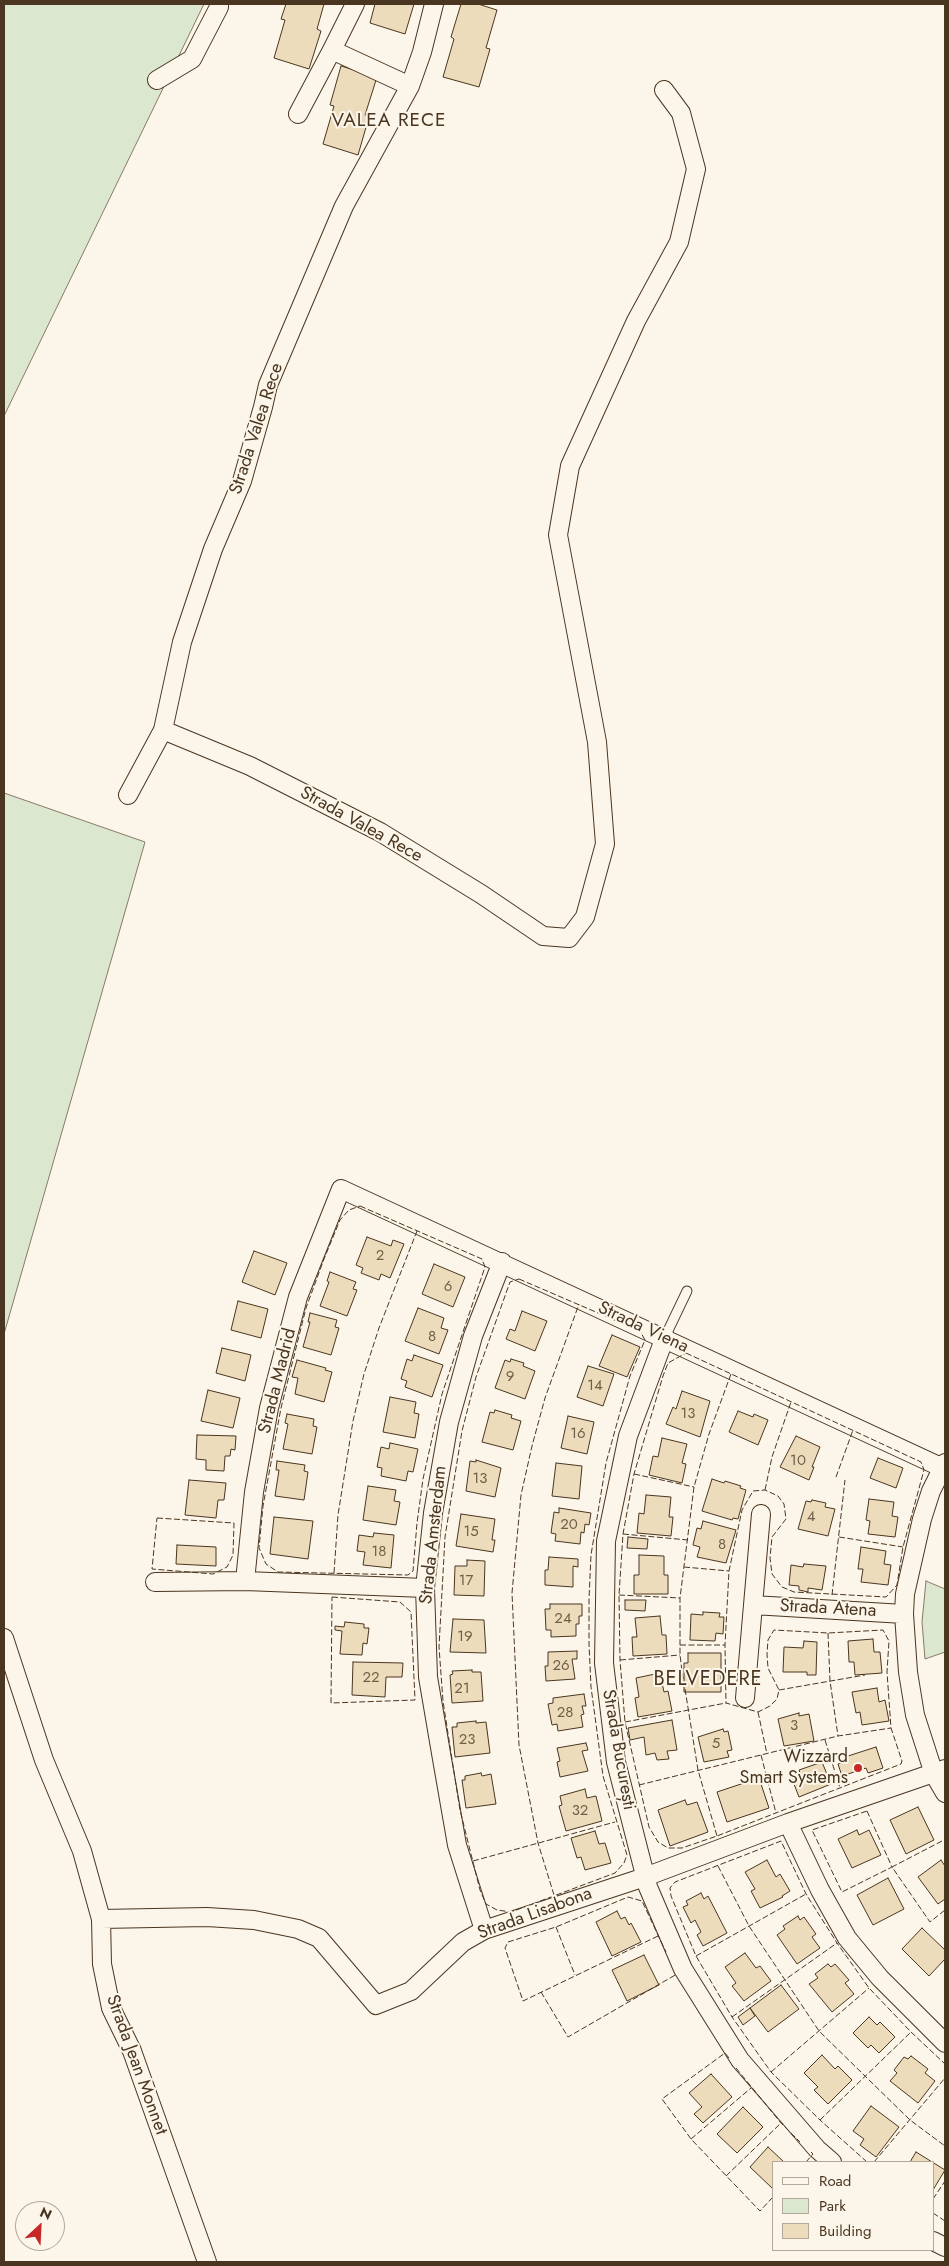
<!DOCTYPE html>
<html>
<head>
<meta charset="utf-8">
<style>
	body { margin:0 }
	#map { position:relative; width:949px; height:2266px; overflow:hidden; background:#fbf6e9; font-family:Jost,sans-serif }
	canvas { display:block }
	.frame { position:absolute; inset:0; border:5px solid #4a3520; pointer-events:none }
	.legend { position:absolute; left:772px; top:2161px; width:162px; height:90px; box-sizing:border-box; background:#fbf6e9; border:1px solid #b4a999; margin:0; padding:6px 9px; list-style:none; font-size:15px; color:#4a3520 }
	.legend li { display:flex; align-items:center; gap:10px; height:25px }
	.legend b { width:25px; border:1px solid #b4a999 }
	.north { position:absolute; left:15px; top:2201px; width:50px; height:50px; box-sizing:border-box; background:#fbf6e9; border:1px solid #b4a999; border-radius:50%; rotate:25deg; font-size:14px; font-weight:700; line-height:20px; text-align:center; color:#4a3520 }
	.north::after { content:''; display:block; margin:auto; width:18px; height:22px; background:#c62828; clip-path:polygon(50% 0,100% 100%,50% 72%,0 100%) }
</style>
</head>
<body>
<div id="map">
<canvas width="949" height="2266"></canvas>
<div class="frame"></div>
<ul class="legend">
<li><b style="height:6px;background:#fbf6e9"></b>Road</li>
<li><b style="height:14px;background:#dce7d0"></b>Park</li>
<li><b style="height:14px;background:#ecdcbc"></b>Building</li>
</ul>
<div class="north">N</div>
</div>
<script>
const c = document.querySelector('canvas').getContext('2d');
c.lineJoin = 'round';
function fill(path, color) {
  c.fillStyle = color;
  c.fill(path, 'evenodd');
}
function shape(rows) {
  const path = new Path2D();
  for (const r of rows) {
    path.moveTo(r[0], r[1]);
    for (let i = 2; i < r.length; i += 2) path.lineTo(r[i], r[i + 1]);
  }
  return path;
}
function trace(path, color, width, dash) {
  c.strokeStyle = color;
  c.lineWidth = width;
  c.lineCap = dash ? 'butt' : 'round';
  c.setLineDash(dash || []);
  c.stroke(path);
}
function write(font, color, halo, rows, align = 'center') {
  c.font = font + ' Jost,sans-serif';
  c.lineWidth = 4;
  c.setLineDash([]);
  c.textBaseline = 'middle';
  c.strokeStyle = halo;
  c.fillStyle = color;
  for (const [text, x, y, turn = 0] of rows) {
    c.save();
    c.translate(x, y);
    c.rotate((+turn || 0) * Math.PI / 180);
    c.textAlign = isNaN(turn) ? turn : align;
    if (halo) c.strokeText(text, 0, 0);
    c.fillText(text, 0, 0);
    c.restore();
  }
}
const green = shape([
	[4,4,204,4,4,416,4,4],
	[4,793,145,842,4,1334,4,793],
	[926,1581,945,1589,945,1652,925,1659,922,1622,926,1581]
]);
fill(green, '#dce7d0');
trace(green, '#887966', 1);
const building = shape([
	[286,4,324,4,317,29,321,31,309,69,274,58,285,20,281,19,286,4],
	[375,4,414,4,405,34,370,23,375,4],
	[461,4,478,4,497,10,486,48,490,49,479,87,443,77,454,39,451,37,461,4],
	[341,66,377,77,365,115,369,117,358,155,323,144,334,106,330,105,341,66],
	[367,1237,391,1246,393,1240,404,1244,390,1278,381,1274,379,1280,361,1273,363,1268,356,1265,367,1237],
	[254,1251,287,1263,275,1295,242,1282,254,1251],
	[434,1264,465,1277,453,1307,422,1294,434,1264],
	[330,1272,356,1282,353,1289,357,1290,347,1316,320,1306,329,1282,327,1281,330,1272],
	[238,1301,268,1309,261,1338,231,1330,238,1301],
	[418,1308,444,1318,441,1328,448,1330,439,1354,405,1341,418,1308],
	[522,1311,547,1321,535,1351,506,1339,510,1329,515,1331,522,1311],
	[310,1313,337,1320,335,1327,339,1328,331,1355,303,1347,310,1322,308,1322,310,1313],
	[612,1335,640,1347,627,1377,599,1366,612,1335],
	[222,1348,251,1355,245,1381,216,1373,222,1348],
	[414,1355,443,1365,432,1397,405,1387,407,1381,401,1379,407,1359,412,1361,414,1355],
	[511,1359,524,1363,523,1366,535,1371,525,1399,495,1388,505,1360,510,1362,511,1359],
	[297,1360,326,1368,325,1370,332,1372,324,1402,295,1394,298,1378,292,1377,297,1360],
	[588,1366,614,1374,603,1406,577,1397,588,1366],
	[208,1390,240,1398,233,1428,201,1421,208,1390],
	[682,1391,710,1401,700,1437,666,1424,673,1407,676,1409,682,1391],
	[390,1397,416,1402,414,1413,419,1414,415,1438,383,1432,390,1397],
	[495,1410,512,1415,511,1418,521,1421,513,1450,482,1442,490,1412,494,1413,495,1410],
	[738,1411,753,1417,754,1414,768,1420,758,1445,729,1432,738,1411],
	[287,1414,314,1419,313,1426,317,1427,312,1454,283,1449,288,1424,285,1423,287,1414],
	[568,1416,594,1422,587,1454,561,1448,568,1416],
	[197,1435,236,1436,235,1450,231,1449,230,1456,225,1456,224,1471,206,1470,206,1460,196,1459,197,1435],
	[796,1436,820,1447,812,1467,814,1467,809,1480,780,1467,796,1436],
	[662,1438,687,1444,682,1463,686,1464,682,1483,649,1475,653,1456,658,1457,662,1438],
	[390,1443,418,1449,413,1472,408,1471,406,1481,381,1476,382,1468,377,1467,381,1447,389,1449,390,1443],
	[878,1458,903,1468,896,1488,870,1478,878,1458],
	[476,1460,501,1468,495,1497,466,1491,470,1461,476,1462,476,1460],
	[277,1461,305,1465,304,1471,308,1472,304,1500,275,1496,279,1470,276,1470,277,1461],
	[556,1463,582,1466,579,1499,552,1496,556,1463],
	[712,1479,724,1483,725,1481,741,1486,740,1488,746,1490,738,1519,733,1518,732,1520,702,1511,712,1479],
	[189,1480,226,1483,224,1500,218,1500,216,1518,185,1515,189,1480],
	[368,1486,396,1490,394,1501,400,1502,396,1525,363,1520,368,1486],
	[646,1495,671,1497,669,1517,673,1517,671,1536,637,1533,639,1513,644,1514,646,1495],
	[869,1499,894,1502,892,1516,898,1517,895,1537,868,1534,870,1521,866,1520,869,1499],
	[812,1500,826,1503,825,1507,835,1509,828,1536,798,1529,806,1501,811,1502,812,1500],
	[559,1508,591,1513,589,1525,585,1524,584,1533,581,1532,580,1544,555,1541,556,1534,551,1533,554,1512,559,1513,559,1508],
	[461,1514,495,1519,492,1540,495,1540,493,1552,456,1546,461,1514],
	[274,1517,313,1521,308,1559,270,1554,274,1517],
	[703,1521,736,1530,726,1563,697,1557,700,1547,693,1545,697,1528,701,1529,703,1521],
	[374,1533,394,1535,391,1568,363,1565,365,1552,357,1551,359,1535,373,1537,374,1533],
	[628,1537,648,1539,647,1549,627,1548,628,1537],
	[177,1545,216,1547,216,1566,176,1564,177,1545],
	[861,1547,886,1551,884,1564,891,1565,888,1585,861,1582,863,1569,858,1569,861,1547],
	[639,1555,664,1556,664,1575,668,1575,668,1594,634,1594,634,1575,639,1575,639,1555],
	[549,1557,578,1559,578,1567,573,1566,573,1587,545,1585,545,1570,548,1570,549,1557],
	[467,1560,485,1561,484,1596,454,1595,455,1566,467,1566,467,1560],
	[804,1564,826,1566,822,1590,808,1588,808,1592,799,1590,799,1586,789,1585,791,1565,803,1567,804,1564],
	[625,1600,646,1600,645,1611,625,1610,625,1600],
	[550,1604,582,1604,582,1616,579,1616,579,1624,576,1624,576,1636,551,1637,551,1630,546,1630,545,1609,550,1609,550,1604],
	[703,1612,720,1613,719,1617,724,1617,723,1634,716,1633,715,1641,690,1640,691,1614,703,1615,703,1612],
	[660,1616,662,1635,666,1635,667,1654,633,1656,632,1637,637,1637,635,1618,660,1616],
	[453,1619,484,1620,486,1653,450,1652,453,1619],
	[345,1622,364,1624,364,1628,369,1628,367,1644,363,1643,362,1655,340,1654,342,1631,335,1630,335,1626,344,1627,345,1622],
	[873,1639,874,1652,880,1652,882,1673,855,1675,854,1662,849,1662,848,1641,873,1639],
	[804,1641,817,1642,816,1675,807,1675,807,1672,783,1672,784,1647,803,1648,804,1641],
	[577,1651,577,1659,572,1659,575,1679,546,1681,545,1666,548,1666,548,1652,577,1651],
	[688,1653,721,1653,721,1692,684,1692,684,1663,688,1663,688,1653],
	[353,1662,403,1663,402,1677,386,1677,385,1697,352,1695,353,1662],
	[472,1670,472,1672,481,1672,483,1701,452,1703,450,1675,453,1674,452,1671,472,1670],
	[660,1673,664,1692,668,1691,672,1711,638,1717,635,1698,639,1697,636,1678,660,1673],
	[877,1688,879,1702,885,1700,889,1721,862,1725,860,1712,856,1713,852,1692,877,1688],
	[584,1694,586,1706,582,1706,584,1714,581,1715,583,1727,558,1731,557,1724,552,1725,548,1704,553,1703,553,1698,584,1694],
	[799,1713,799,1716,809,1714,814,1741,784,1746,778,1719,799,1713],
	[672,1720,677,1750,667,1751,669,1759,657,1760,655,1753,646,1755,644,1737,630,1740,628,1728,672,1720],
	[476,1721,476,1723,486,1722,490,1753,455,1757,452,1727,457,1727,457,1723,476,1721],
	[723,1729,724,1732,728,1731,732,1750,727,1751,729,1757,704,1762,698,1737,723,1729],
	[586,1743,588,1750,582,1751,588,1771,560,1777,557,1762,560,1761,557,1748,586,1743],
	[876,1747,883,1768,868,1773,866,1768,842,1776,838,1764,847,1761,845,1757,876,1747],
	[822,1762,831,1784,799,1797,792,1779,801,1776,799,1770,822,1762],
	[481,1773,482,1776,491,1774,496,1804,466,1808,462,1780,465,1780,465,1776,481,1773],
	[759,1778,769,1808,727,1822,717,1792,759,1778],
	[585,1789,587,1798,596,1796,602,1821,566,1831,559,1806,562,1805,560,1796,585,1789],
	[685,1800,687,1805,697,1802,708,1832,670,1846,658,1810,685,1800],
	[918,1807,934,1840,906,1854,890,1820,918,1807],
	[857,1830,859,1835,869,1830,881,1855,852,1868,838,1839,857,1830],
	[595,1831,599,1844,605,1843,611,1863,585,1870,581,1857,577,1858,571,1838,595,1831],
	[767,1860,776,1877,780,1874,790,1891,782,1896,783,1897,760,1908,751,1891,755,1889,745,1872,767,1860],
	[941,1860,945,1866,945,1899,938,1904,918,1877,941,1860],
	[888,1878,904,1909,873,1925,857,1895,888,1878],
	[701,1893,704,1899,708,1896,727,1933,703,1946,697,1935,701,1932,695,1920,691,1923,683,1907,688,1905,686,1901,701,1893],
	[617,1911,621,1919,625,1917,629,1925,631,1923,641,1942,612,1956,596,1922,617,1911],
	[798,1916,800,1920,804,1917,816,1934,812,1937,820,1948,797,1964,777,1935,785,1929,783,1926,798,1916],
	[922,1928,945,1950,945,1959,929,1976,902,1949,922,1928],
	[745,1953,756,1968,760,1966,771,1981,744,2001,732,1986,736,1983,725,1967,745,1953],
	[644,1955,659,1985,627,2001,612,1970,644,1955],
	[828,1964,831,1967,835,1964,849,1980,845,1983,854,1994,832,2012,809,1984,818,1978,815,1974,828,1964],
	[781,1985,799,2009,768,2032,750,2008,781,1985],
	[750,2008,755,2016,743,2025,738,2017,750,2008],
	[869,2017,877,2025,880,2022,895,2037,879,2053,871,2045,868,2048,853,2033,869,2017],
	[822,2055,835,2069,838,2066,852,2080,828,2104,814,2090,818,2087,804,2073,822,2055],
	[911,2056,928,2069,925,2073,935,2081,918,2103,890,2081,897,2073,894,2070,904,2057,908,2059,911,2056],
	[711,2074,732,2097,703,2123,694,2114,702,2107,689,2093,711,2074],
	[871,2106,899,2127,876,2157,860,2145,864,2139,853,2131,871,2106],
	[743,2107,763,2127,737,2153,717,2134,743,2107],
	[768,2147,784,2162,773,2162,773,2189,750,2167,768,2147],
	[916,2152,945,2170,933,2190,933,2162,910,2162,916,2152]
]);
fill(building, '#ecdcbc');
trace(building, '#4a3520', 1);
const service = shape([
	[665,1337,687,1291]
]);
const minor = shape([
	[355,4,332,50,410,86],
	[157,80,192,59,219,7,219,4],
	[298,114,332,50],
	[163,730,250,766,380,832,481,894,543,936,569,938,585,917,605,844,597,742,558,535,570,466,636,321,679,242,696,169,681,113,664,90],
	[128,795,163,730,182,642,213,549,242,481,263,407,268,385,344,206,410,86,422,52,434,4],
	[665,1337,628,1436,606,1541,604,1663,616,1762,648,1887,683,1969,740,2060,817,2149,832,2162],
	[945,1463,931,1491,922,1519,905,1594,904,1614,908,1672,915,1715,934,1774,945,1793],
	[761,1514,753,1605,904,1614],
	[245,1581,254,1492,269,1408,298,1297,341,1189,945,1469],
	[155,1582,245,1581,425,1588],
	[4,1638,44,1760,82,1851,101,1919,102,1964,111,2008,132,2051,207,2262],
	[745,1698,753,1605],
	[788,1823,820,1890,847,1938,880,1978,945,2043],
	[101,1919,207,1917,254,1920,298,1929,319,1938,376,2005,411,1991,463,1942,484,1930,645,1877,788,1823,945,1769],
	[484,1930,457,1845,442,1759,428,1677,425,1588,433,1513,449,1422,473,1336,502,1262],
	[933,2241,945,2247]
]);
trace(service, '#4a3520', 11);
trace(minor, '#4a3520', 20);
trace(service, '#fbf6e9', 9);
trace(minor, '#fbf6e9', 18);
trace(shape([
	[360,1206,482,1259,485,1267,442,1394,423,1479,417,1523,413,1571,408,1575,278,1572,266,1564,259,1548,263,1506,281,1408,306,1308,324,1259,340,1220,349,1210,360,1206],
	[519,1279,640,1331,645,1340,630,1376,606,1463,591,1555,589,1599,589,1644,591,1687,603,1776,627,1855,624,1863,615,1873,511,1912,497,1910,486,1904,480,1890,460,1810,451,1753,443,1701,439,1647,445,1537,462,1431,476,1377,510,1282,519,1279],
	[686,1353,921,1462,924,1470,903,1547,897,1585,886,1597,794,1592,782,1587,772,1574,770,1558,772,1537,786,1519,784,1504,778,1496,765,1490,753,1491,742,1510,729,1571,725,1645,726,1703,758,1712,770,1706,777,1699,779,1690,768,1668,767,1654,768,1640,774,1630,828,1633,883,1630,889,1641,887,1672,891,1728,902,1761,901,1764,717,1836,682,1848,668,1848,658,1842,649,1827,625,1722,620,1660,619,1595,623,1534,634,1474,663,1376,668,1363,686,1353],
	[634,1474,694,1487],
	[836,1477,853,1430],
	[765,1490,772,1457,791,1402],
	[157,1518,234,1523,233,1555,227,1567,213,1574,152,1569,157,1518],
	[623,1534,688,1540],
	[839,1537,903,1547],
	[684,1567,729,1571],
	[334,1573,338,1515,353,1421,364,1374,379,1328,417,1231],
	[619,1595,680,1598],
	[832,1595,845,1480],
	[332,1597,400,1602,411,1612,415,1700,331,1703,332,1597],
	[828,1633,830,1681,838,1736],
	[680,1645,725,1645],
	[620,1660,680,1655],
	[683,1679,680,1655,680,1598,694,1487,709,1434,731,1374],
	[685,1689,698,1770,717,1836],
	[779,1690,865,1675],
	[758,1712,767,1754],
	[625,1722,726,1703],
	[825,1740,840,1788],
	[761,1755,776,1813],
	[639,1785,838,1736,891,1728],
	[867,1811,892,1867,842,1892,812,1830,867,1811],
	[942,1841,892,1867,930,1922,945,1910],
	[473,1861,615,1822],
	[718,1866,749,1926,819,2031,910,2120,945,2146],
	[554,1895,538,1843,519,1745,512,1593,521,1495,532,1446,545,1398,579,1304],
	[556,1927,575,1975],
	[658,1936,523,2001,505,1948,508,1942,556,1927,628,1897,642,1901,666,1952],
	[696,1956,806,1894],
	[541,1992,568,2037,677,1974],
	[732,2017,837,1943],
	[729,2058,725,2053,662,2099,691,2139,760,2211,773,2197],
	[736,2068,781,2123,800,2142],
	[771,2072,869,1988],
	[820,2120,911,2032],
	[691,2139,751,2088],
	[806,2162,813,2154,811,2152],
	[867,2162,820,2120,771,2072,732,2017,696,1956,671,1896,670,1888,675,1882,781,1841,806,1894,837,1943,869,1988,911,2032,945,2064],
	[874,2162,945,2078],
	[726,2176,781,2123],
	[933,2199,945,2181],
	[933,2213,945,2221]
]), '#4a3520', 1, [6, 2.5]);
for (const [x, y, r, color] of [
	[858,1768,5,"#c62828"]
]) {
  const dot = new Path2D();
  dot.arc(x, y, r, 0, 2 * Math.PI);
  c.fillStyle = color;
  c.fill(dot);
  trace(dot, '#fbf6e9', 2);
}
write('15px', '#725f47', null, [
	["2",380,1256],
	["6",448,1287],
	["8",432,1337],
	["9",510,1377],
	["14",595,1386],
	["13",688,1414],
	["16",578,1434],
	["10",798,1461],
	["13",480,1479],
	["4",811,1517],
	["20",569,1525],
	["15",471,1532],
	["8",722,1545],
	["18",379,1552],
	["17",466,1581],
	["24",563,1619],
	["19",465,1637],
	["26",561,1666],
	["22",371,1678],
	["21",462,1689],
	["28",565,1713],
	["3",794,1726],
	["23",467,1740],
	["5",716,1744],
	["32",580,1811]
]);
write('18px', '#4a3520', '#fbf6e9', [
	["Strada Valea Rece",257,429,-72],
	["Strada Valea Rece",361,825,29],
	["Strada Viena",643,1328,25],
	["Strada Madrid",278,1381,-76],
	["Strada Amsterdam",434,1535,-84],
	["Strada Atena",828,1609,3],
	["Strada București",618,1750,80],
	["Strada Lisabona",535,1914,-20],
	["Strada Jean Monnet",136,2065,70]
]);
write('18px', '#4a3520', '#fbf6e9', [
	["Wizzard",848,1758],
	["Smart Systems",848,1779]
], 'right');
c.letterSpacing = '1px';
write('19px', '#4a3520', '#fbf6e9', [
	["VALEA RECE",389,121]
]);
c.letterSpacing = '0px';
c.letterSpacing = '1px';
write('20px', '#4a3520', '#fbf6e9', [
	["BELVEDERE",708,1680]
]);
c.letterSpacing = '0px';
</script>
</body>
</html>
